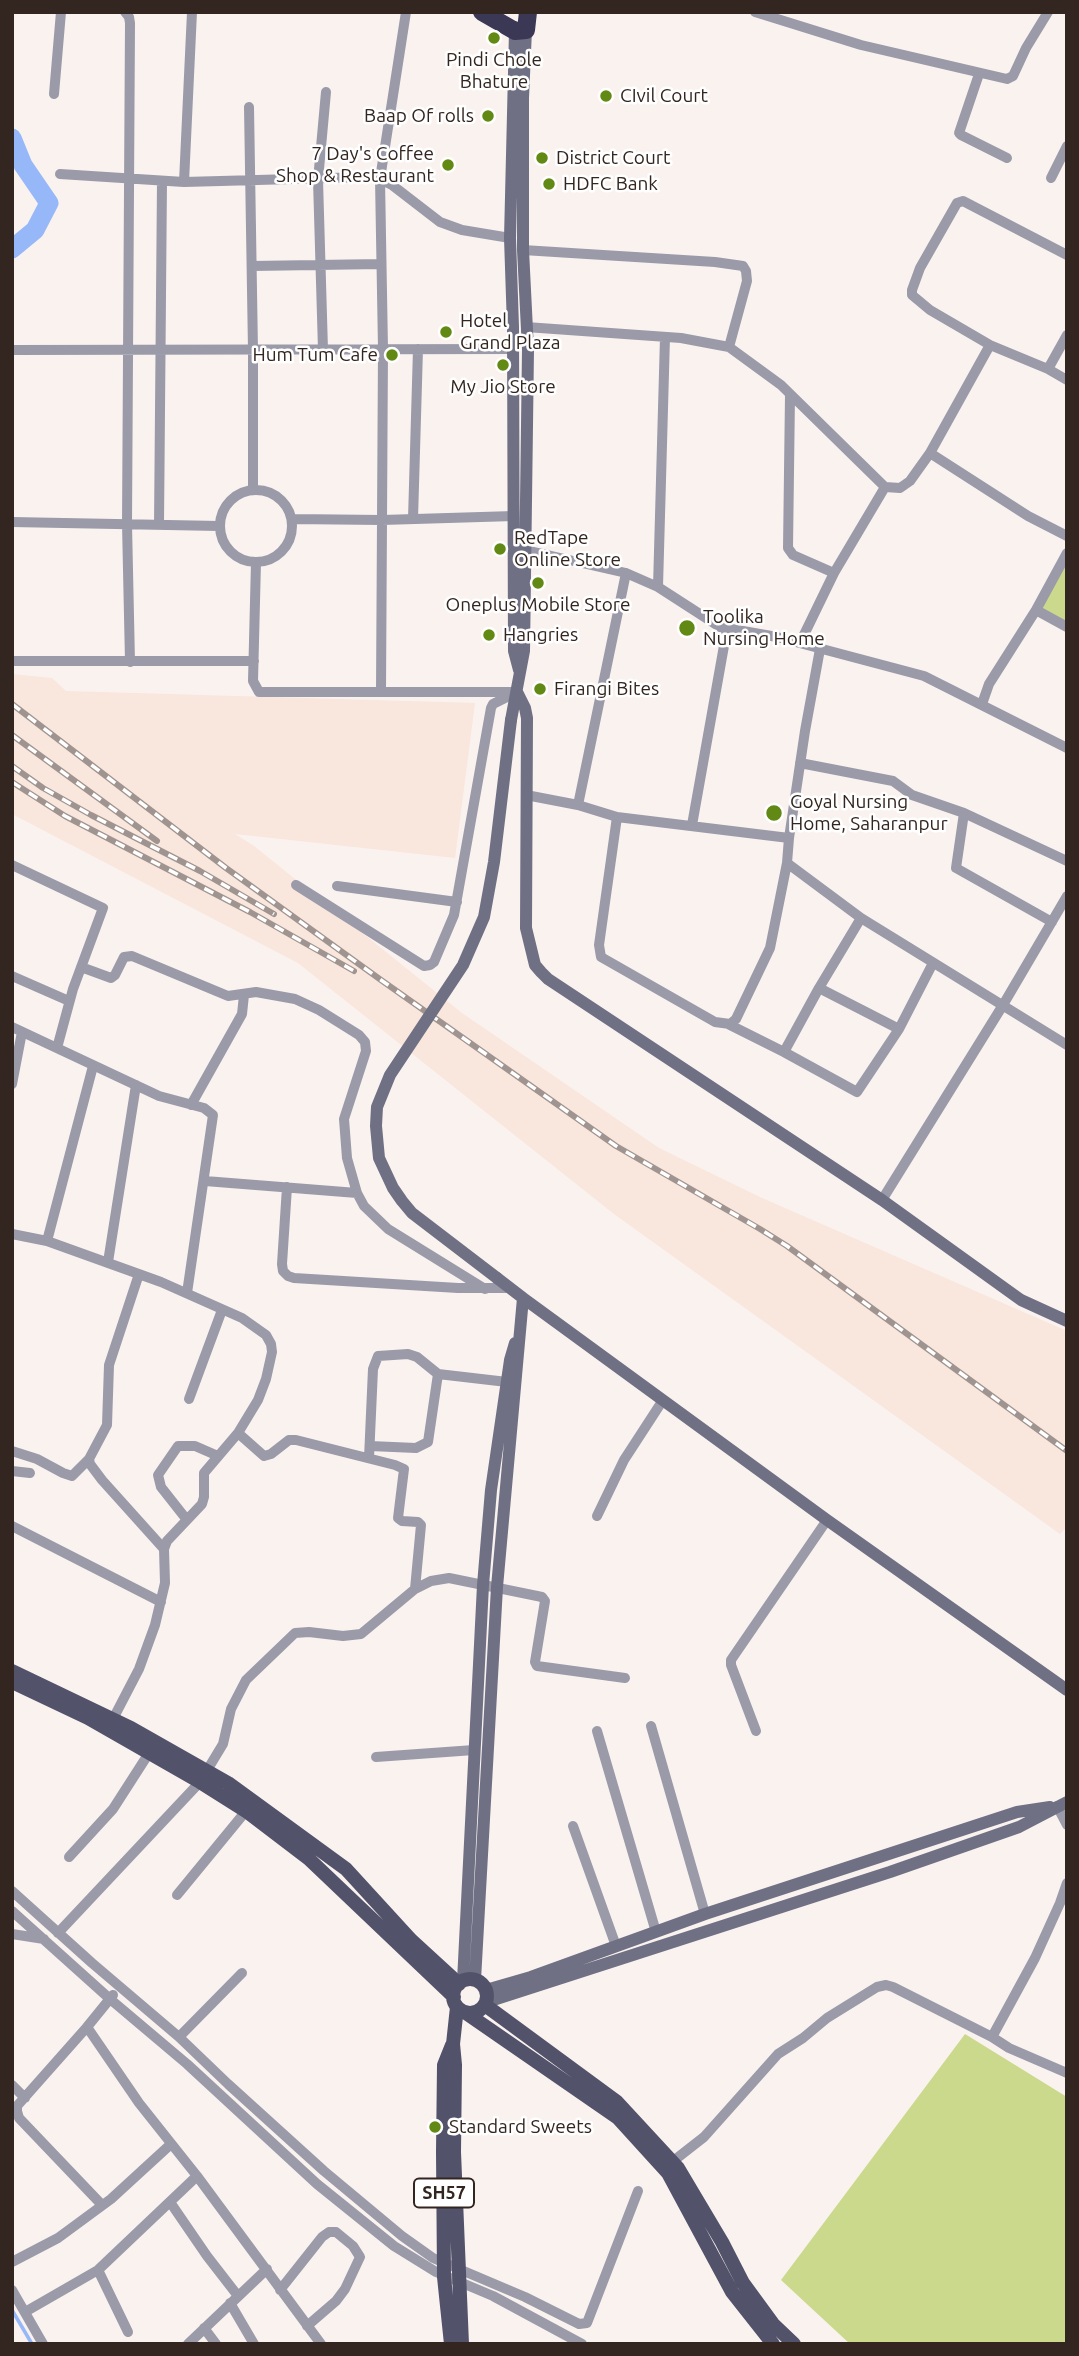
<!DOCTYPE html>
<html>
<head>
<meta charset="utf-8">
<style>
	body { margin:0 }
	#map { position:relative; width:1079px; height:2356px; overflow:hidden; background:#faf2ef; font-family:Ubuntu,sans-serif }
	canvas { display:block }
	.frame { position:absolute; inset:0; border:14px solid #33251f; pointer-events:none }
</style>
</head>
<body>
<div id="map">
<canvas width="1079" height="2356"></canvas>
<div class="frame"></div>
</div>
<script>
const c = document.querySelector('canvas').getContext('2d');
c.lineJoin = 'round';
function fill(path, color) {
  c.fillStyle = color;
  c.fill(path, 'evenodd');
}
function shape(rows) {
  const path = new Path2D();
  for (const r of rows) {
    if (r.length === 3) {
      path.moveTo(r[0] + r[2], r[1]);
      path.arc(r[0], r[1], r[2], 0, 2 * Math.PI);
      continue;
    }
    path.moveTo(r[0], r[1]);
    for (let i = 2; i < r.length; i += 2) path.lineTo(r[i], r[i + 1]);
  }
  return path;
}
function trace(path, color, width, dash) {
  c.strokeStyle = color;
  c.lineWidth = width;
  c.lineCap = dash ? 'butt' : 'round';
  c.setLineDash(dash || []);
  c.stroke(path);
}
function write(font, color, halo, rows, align = 'center') {
  c.font = font + ' Ubuntu,sans-serif';
  c.lineWidth = 5;
  c.setLineDash([]);
  c.textBaseline = 'middle';
  c.strokeStyle = halo;
  c.fillStyle = color;
  for (const [text, x, y, turn = 0] of rows) {
    c.save();
    c.translate(x, y);
    c.rotate((+turn || 0) * Math.PI / 180);
    c.textAlign = isNaN(turn) ? turn : align;
    if (halo) c.strokeText(text, 0, 0);
    c.fillText(text, 0, 0);
    c.restore();
  }
}
fill(shape([
	[12,674,52,678,66,691,475,703,455,858,235,834,254,846,462,1013,659,1148,762,1198,1067,1331,1067,1529,1065,1529,1060,1534,614,1214,298,963,12,814]
]), '#f9e6dd');
fill(shape([
	[1067,544,1067,622,1036,608],
	[965,2034,1067,2097,1067,2338,1064,2344,850,2344,781,2280]
]), '#cbd98d');
trace(shape([
	[12,2310,32,2344]
]), '#97b8f8', 3.5);
trace(shape([
	[12,138,23,165,49,203,35,230,12,249]
]), '#97b8f8', 19);
trace(shape([
	[125,12,129,17,130,23,127,524,130,662],
	[755,12,861,45,1007,79,1013,76,1026,48,1048,12],
	[979,74,959,133,961,135,1007,158],
	[54,94,61,12],
	[249,107,253,351,253,490],
	[60,174,184,182,366,177,380,179,392,185,440,222,462,230,510,238],
	[1051,178,1067,146],
	[184,182,192,12],
	[523,250,715,262,743,266,746,271,747,281,729,347],
	[252,266,381,264],
	[526,327,681,338,729,347,781,385,885,487,900,488,910,481,930,453,990,345,1048,369,1067,380],
	[665,337,658,587,720,627,777,637,924,676,1067,748],
	[990,345,930,310,912,295,912,290,920,268,957,203,963,201,1067,255],
	[12,350,513,349],
	[323,350,318,180,326,92],
	[1048,369,1067,335],
	[790,395,788,548,793,555,834,573],
	[930,453,1028,516,1067,536],
	[256,526,36],
	[292,519,382,520,514,516],
	[413,519,418,349],
	[12,522,219,526],
	[159,525,162,181],
	[521,549,626,573],
	[256,562,253,681,259,692,513,692],
	[1036,610,1067,627],
	[800,643,834,573,885,487],
	[12,661,254,661],
	[381,692,383,349,380,179,406,12],
	[982,704,989,684,1036,610,1067,553],
	[800,763,893,781,912,795,964,813],
	[526,795,578,805,617,817,599,945,601,957,715,1022,730,1024,736,1019,770,948,787,863,789,838,805,731,820,649],
	[578,805,626,573,658,587],
	[617,817,789,838],
	[692,825,727,629],
	[787,863,861,918,1067,1045],
	[12,865,103,908,73,989,57,1048],
	[296,885,424,966,430,965,434,962,454,915,491,708,493,704,517,692],
	[337,886,457,902],
	[861,918,819,988,899,1029,933,963],
	[1052,922,956,868,964,813,1067,861],
	[81,967,111,978,115,975,124,957,132,956,228,996,256,992,295,999,319,1010,359,1035,365,1042,366,1051,344,1119,347,1158,357,1193,364,1206,388,1229,485,1289],
	[12,976,69,1001],
	[728,1024,784,1052,857,1092,899,1029],
	[12,1027,159,1096,204,1108,213,1115,187,1293],
	[784,1052,819,988],
	[93,1066,47,1241,161,1282,242,1318,266,1335,271,1344,272,1352,266,1379,258,1400,238,1433,204,1473,204,1497,202,1504,167,1541,164,1549,165,1583,155,1625,139,1669,113,1719],
	[12,1084,22,1032],
	[191,1105,242,1014,244,995],
	[205,1181,357,1193],
	[287,1187,282,1264,283,1271,288,1276,294,1278,458,1288,510,1288],
	[882,1200,1003,1005,1067,896],
	[12,1234,47,1241],
	[108,1262,136,1085],
	[139,1274,109,1365,107,1425,89,1459,90,1464,102,1480,164,1549],
	[189,1399,222,1310],
	[238,1433,264,1456,271,1454,289,1440,296,1440,395,1465,404,1469,398,1518,402,1521,418,1522,421,1525,415,1589],
	[370,1446,416,1448,428,1442,438,1374],
	[12,1451,37,1459,63,1473,72,1476,89,1459],
	[369,1458,373,1369,378,1356,408,1354,417,1357,438,1374,507,1382],
	[12,1471,30,1473],
	[597,1516,624,1460,663,1400],
	[187,1520,161,1487,158,1475,178,1446,195,1446,218,1456],
	[12,1526,161,1602],
	[651,1726,705,1914],
	[597,1731,656,1932],
	[756,1731,731,1665,731,1660,827,1520],
	[376,1757,474,1750],
	[1057,1806,1067,1825],
	[573,1826,616,1946],
	[69,1857,113,1809,149,1753],
	[1067,1883,1060,1903,1035,1958,992,2037,1009,2048,1067,2073],
	[12,1891,92,1963,179,2037,228,2084,324,2171,402,2236,433,2258,525,2297,579,2324,587,2323,638,2191],
	[177,1895,246,1811],
	[12,1911,110,1999,187,2064,317,2184,394,2246,436,2272,493,2296,582,2344],
	[58,1933,200,1782,223,1744,231,1709,246,1680,295,1633,309,1632,343,1636,361,1634,415,1589,431,1581,449,1578,542,1597,545,1601,535,1662,537,1666,625,1678],
	[12,1934,44,1939],
	[87,2027,113,1995],
	[179,2037,242,1973],
	[12,2085,25,2098],
	[672,2162,704,2137,778,2054,803,2038,827,2018,877,1987,886,1985,893,1987,992,2037],
	[170,2202,207,2256,238,2296],
	[102,2205,19,2118,17,2111,17,2106,87,2027,139,2103,197,2176,321,2344],
	[12,2262,58,2238,111,2199,171,2144],
	[98,2270,128,2332],
	[12,2290,43,2344],
	[280,2290,322,2237,329,2232,336,2232,353,2246,360,2257,345,2289,336,2301,307,2326],
	[230,2303,254,2344],
	[25,2312,98,2270,197,2176],
	[204,2328,216,2344],
	[188,2344,267,2269]
]), '#9a9aa9', 10);
trace(shape([
	[515,31,510,238,513,327,514,651,519,670],
	[517,692,525,708,527,718,526,928,535,965,541,972,548,979,882,1200,1021,1300,1067,1321],
	[511,720,524,651,528,350,523,250,523,98,526,30],
	[523,1298,827,1520,1067,1690],
	[475,1980,497,1587,523,1298,497,1278],
	[463,1981,483,1585,491,1490,510,1360,515,1343],
	[486,1990,531,1977,705,1914,1017,1812,1050,1807],
	[487,2002,890,1872,1019,1827,1067,1802]
]), '#707085', 12);
trace(shape([
	[12,1671,131,1728,228,1783,346,1869,411,1940,459,1984],
	[12,1682,88,1718,200,1782,246,1811,309,1859,454,1997],
	[470,1996,17],
	[485,2005,617,2102,678,2168,722,2242,743,2283,773,2324,794,2344],
	[457,2007,453,2044,455,2065,454,2152,462,2344],
	[466,2013,618,2118,668,2173,732,2292,773,2344],
	[451,2344,444,2277,443,2152,444,2065,452,2045]
]), '#52526b', 14);
trace(shape([
	[482,12,515,31,526,30,528,12]
]), '#3a3855', 18);
const rail = shape([
	[12,704,226,868,381,980,616,1146,760,1229,787,1246,1067,1451],
	[12,735,157,841],
	[12,766,43,788,91,815,200,871,274,914],
	[12,782,65,816,250,912,354,971]
]);
trace(rail, '#9f948f', 6);
trace(rail, '#fff', 3.5, [10]);
trace(shape([
	[497,1278,412,1213,402,1201,393,1188,379,1158,376,1126,377,1107,390,1075,463,965,484,917,494,862,511,720]
]), '#707085', 12);
for (const [x, y, r, color] of [
	[494,38,7,"#618913"],
	[606,96,7,"#618913"],
	[488,116,7,"#618913"],
	[542,158,7,"#618913"],
	[448,165,7,"#618913"],
	[549,184,7,"#618913"],
	[446,332,7,"#618913"],
	[392,355,7,"#618913"],
	[503,365,7,"#618913"],
	[500,549,7,"#618913"],
	[538,583,7,"#618913"],
	[687,628,9,"#618913"],
	[489,635,7,"#618913"],
	[540,689,7,"#618913"],
	[774,813,9,"#618913"],
	[435,2127,7,"#618913"]
]) {
  const dot = new Path2D();
  dot.arc(x, y, r, 0, 2 * Math.PI);
  c.fillStyle = color;
  c.fill(dot);
  trace(dot, '#fff', 2.5);
}
for (const [x, y, w] of [
	[444,2193,60]
]) {
  const box = new Path2D();
  box.roundRect(x - w / 2, y - 14.5, w, 29, 5);
  c.fillStyle = '#fff';
  c.fill(box);
  trace(box, '#33251f', 2);
}
write('bold 18px', '#33251f', null, [
	["SH57",444,2193]
]);
write('19px', '#33251f', '#fff', [
	["Pindi Chole",494,60,"center"],
	["Bhature",494,82,"center"],
	["CIvil Court",620,96],
	["Baap Of rolls",474,116,"right"],
	["7 Day's Coffee",434,154,"right"],
	["Shop & Restaurant",434,176,"right"],
	["District Court",556,158],
	["HDFC Bank",563,184],
	["Hotel",460,321],
	["Grand Plaza",460,343],
	["Hum Tum Cafe",378,355,"right"],
	["My Jio Store",503,387,"center"],
	["RedTape",514,538],
	["Online Store",514,560],
	["Oneplus Mobile Store",538,605,"center"],
	["Toolika",703,617],
	["Nursing Home",703,639],
	["Hangries",503,635],
	["Firangi Bites",554,689],
	["Goyal Nursing",790,802],
	["Home, Saharanpur",790,824],
	["Standard Sweets",449,2127]
], 'left');
</script>
</body>
</html>
